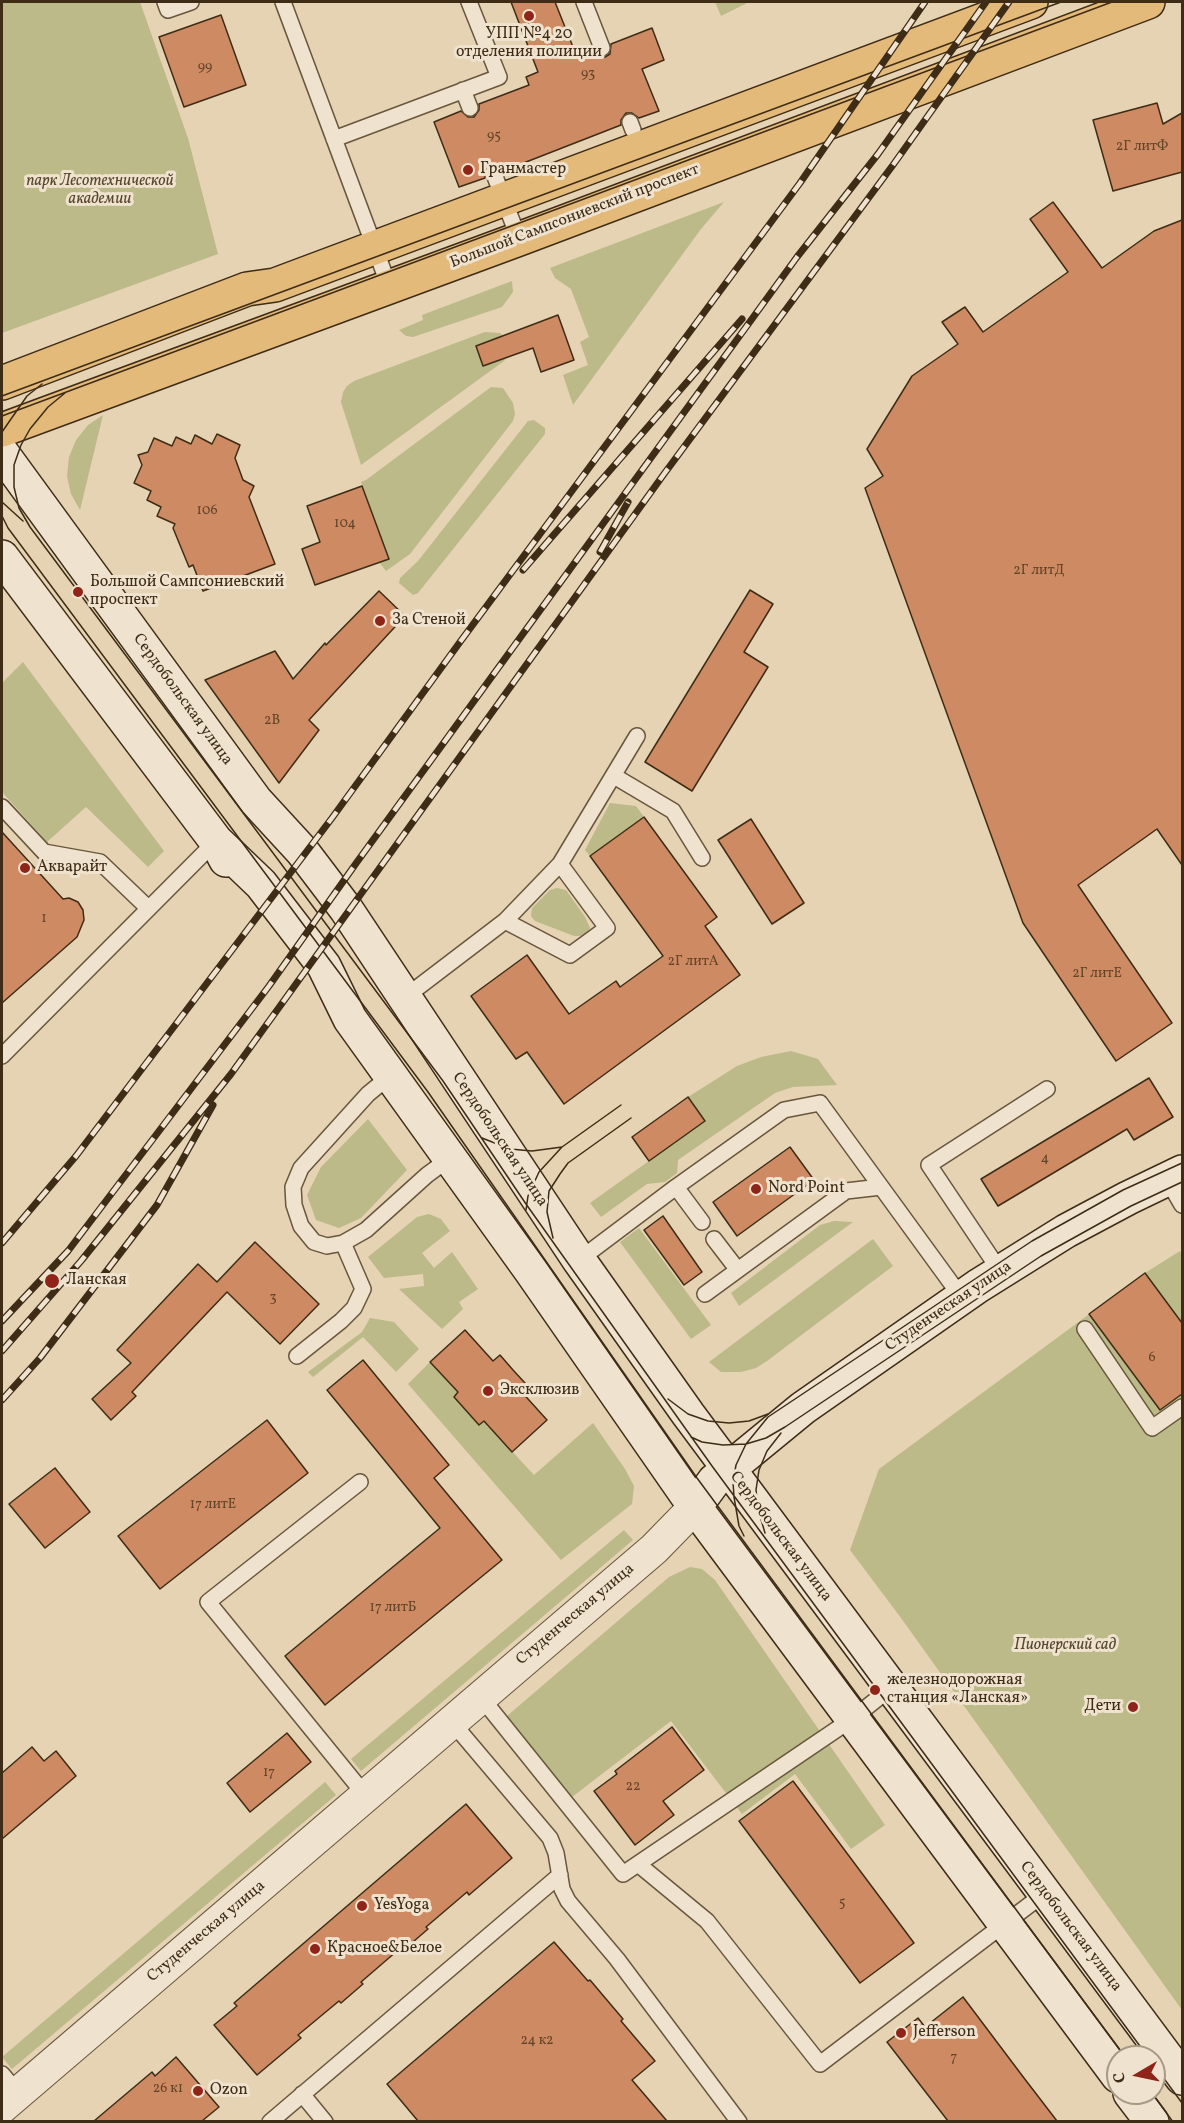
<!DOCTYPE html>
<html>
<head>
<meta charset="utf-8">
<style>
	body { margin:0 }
	#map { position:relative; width:1184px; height:2123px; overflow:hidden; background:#e6d3b3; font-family:Vollkorn,serif }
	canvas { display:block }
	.frame { position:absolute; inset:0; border:3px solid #3e2c16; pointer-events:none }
	.north { position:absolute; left:1106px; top:2045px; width:60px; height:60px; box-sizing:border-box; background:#efe2ce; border:2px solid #a89984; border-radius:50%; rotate:261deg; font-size:16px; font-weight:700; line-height:24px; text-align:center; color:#3e2c16 }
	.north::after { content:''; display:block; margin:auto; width:21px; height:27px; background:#8f2418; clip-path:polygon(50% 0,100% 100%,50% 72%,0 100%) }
</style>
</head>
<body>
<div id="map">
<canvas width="1184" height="2123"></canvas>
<div class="frame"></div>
<div class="north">С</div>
</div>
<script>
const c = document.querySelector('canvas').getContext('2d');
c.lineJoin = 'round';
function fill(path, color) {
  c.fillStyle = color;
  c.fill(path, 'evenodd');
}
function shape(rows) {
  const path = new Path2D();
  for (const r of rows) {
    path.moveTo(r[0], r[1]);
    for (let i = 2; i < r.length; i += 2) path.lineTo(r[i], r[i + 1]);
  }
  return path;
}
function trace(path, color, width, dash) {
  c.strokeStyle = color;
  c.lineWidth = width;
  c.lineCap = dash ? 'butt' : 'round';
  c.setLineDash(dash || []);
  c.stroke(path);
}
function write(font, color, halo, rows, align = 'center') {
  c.font = font + ' Vollkorn,serif';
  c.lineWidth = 6;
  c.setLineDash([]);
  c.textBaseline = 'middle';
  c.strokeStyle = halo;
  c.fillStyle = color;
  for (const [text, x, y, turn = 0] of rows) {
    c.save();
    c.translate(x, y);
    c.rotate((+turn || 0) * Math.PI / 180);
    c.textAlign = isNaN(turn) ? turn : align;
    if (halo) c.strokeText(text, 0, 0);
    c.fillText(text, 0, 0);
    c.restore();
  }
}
fill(shape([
	[2,2,140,2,188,138,218,254,2,333],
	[715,2,749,2,721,16],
	[724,202,701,229,573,405,563,375,588,365,580,342,589,337,571,289,555,278,550,268],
	[512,281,513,292,502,307,413,337,406,336,399,330,423,320,422,315],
	[485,332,500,333,506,338,509,355,504,361,361,465,341,402,343,392,347,386,354,381],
	[491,387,503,388,513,403,515,414,513,421,410,554,386,571,379,562,389,558,361,482,366,480],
	[103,415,80,510,71,494,67,476,69,457,76,440,88,425],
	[534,420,545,428,545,434,418,593,413,595,399,583,400,578,418,561,528,421],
	[23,662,164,851,148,867,86,807,47,842,2,792,2,683],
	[610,803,636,806,644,817,590,856,585,850],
	[557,888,566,890,585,917,590,928,586,936,574,936,535,921,531,916,532,908,550,890],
	[791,1051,818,1059,837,1085,793,1087,775,1093,678,1160,677,1173,665,1182,647,1184,601,1217,590,1203,705,1121,688,1097,737,1066,761,1057],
	[368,1119,407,1170,361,1218,339,1228,316,1220,307,1195,321,1167],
	[429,1214,441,1219,450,1231,422,1253,434,1268,452,1252,478,1289,459,1302,463,1309,442,1329,399,1289,424,1286,423,1274,384,1278,368,1257,417,1217],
	[834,1221,853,1222,739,1306,731,1293,820,1225],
	[639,1228,711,1325,691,1339,620,1242],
	[873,1239,893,1266,767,1361,756,1368,741,1372,721,1372,709,1362],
	[1180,1251,1182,1256,1182,2010,901,1618,850,1550,879,1469,1145,1273],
	[370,1318,394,1322,419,1349,396,1372,363,1337,313,1377,308,1372,362,1332],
	[430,1362,458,1392,454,1397,484,1421,534,1475,593,1423,625,1469,634,1486,632,1504,561,1560,408,1384],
	[624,1530,633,1540,361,1771,351,1759],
	[690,1567,702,1569,715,1580,885,1825,851,1849,795,1774,742,1814,671,1721,572,1797,507,1716,669,1577],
	[325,1782,336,1795,12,2069,2,2057]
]), '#bcba88');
const building = shape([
	[511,2,555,2,577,57,593,51,596,56,605,57,610,54,611,44,652,28,664,60,642,69,659,111,639,118,632,113,626,113,621,120,621,125,503,171,500,166,491,165,486,168,485,178,459,187,434,122,461,111,468,117,474,117,479,110,479,104,529,85,526,77,538,72,511,2],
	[221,15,246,85,184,107,159,37,221,15],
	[1157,103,1163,124,1182,113,1182,172,1113,191,1093,120,1157,103],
	[1053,202,1102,268,1154,231,1182,220,1182,865,1157,829,1078,885,1172,1023,1116,1061,1023,923,865,488,883,476,867,449,912,376,958,344,942,322,965,307,983,332,1068,272,1030,219,1053,202],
	[558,315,574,360,541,372,533,348,483,366,476,346,558,315],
	[217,434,240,445,235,458,243,480,254,486,249,497,275,564,203,591,193,565,189,567,173,528,175,524,157,516,161,507,147,500,151,491,134,483,142,465,138,455,148,452,154,438,172,446,176,437,191,444,195,435,212,444,217,434],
	[362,486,389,559,315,585,302,549,320,542,307,506,362,486],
	[750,590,773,604,744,652,768,667,692,791,645,762,750,590],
	[379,591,405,616,309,720,319,730,279,783,205,680,275,651,293,679,325,643,326,645,379,591],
	[644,817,717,917,705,926,740,975,564,1104,527,1052,516,1059,471,996,527,955,569,1014,616,981,620,987,663,956,590,856,644,817],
	[751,819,804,903,772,924,718,840,751,819],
	[2,832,63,899,69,898,78,902,83,910,84,920,77,937,2,1003,2,832],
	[1149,1078,1173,1117,1134,1140,1127,1129,998,1206,981,1179,1149,1078],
	[688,1097,705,1121,649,1161,632,1137,688,1097],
	[790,1147,814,1180,737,1236,713,1202,790,1147],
	[663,1216,702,1272,684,1285,644,1230,663,1216],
	[255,1242,319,1304,280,1344,227,1292,132,1392,136,1396,111,1420,92,1399,131,1363,117,1350,198,1264,217,1282,255,1242],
	[1145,1273,1182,1323,1182,1394,1160,1410,1089,1314,1145,1273],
	[465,1330,493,1361,500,1355,513,1370,525,1383,519,1389,547,1420,512,1452,484,1421,479,1425,454,1397,458,1392,430,1362,465,1330],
	[363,1360,449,1465,434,1478,502,1560,325,1705,285,1656,440,1528,327,1390,363,1360],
	[267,1420,308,1473,160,1589,118,1536,267,1420],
	[55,1468,90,1512,45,1548,9,1504,55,1468],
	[672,1727,704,1770,663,1801,674,1815,635,1845,594,1791,617,1774,615,1771,672,1727],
	[287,1733,311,1762,250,1812,227,1783,287,1733],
	[32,1747,44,1761,56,1751,76,1776,2,1839,2,1773,32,1747],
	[793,1781,914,1943,860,1983,739,1821,793,1781],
	[466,1804,512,1858,469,1895,467,1892,426,1927,428,1929,406,1948,404,1945,361,1982,363,1984,341,2003,339,2001,298,2035,301,2038,257,2075,214,2025,237,2006,234,2003,466,1804],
	[554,1942,588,1981,590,1980,623,2019,621,2021,655,2061,632,2080,667,2121,418,2121,387,2084,554,1942],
	[963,1997,1024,2078,1057,2121,948,2121,887,2042,918,2018,925,2027,963,1997],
	[176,2057,219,2107,202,2121,94,2121,152,2072,155,2076,176,2057]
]);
fill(building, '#ce8a62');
trace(building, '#3e2c16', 1.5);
const lane = shape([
	[165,2,168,10,191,2],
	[283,2,389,286],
	[584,2,602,48],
	[463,90,470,108],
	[630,122,633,130],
	[334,139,499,77,469,2],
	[494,174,519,239],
	[614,776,673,811,702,858],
	[2,807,44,852,100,862,148,908],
	[505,921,570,955,607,928,560,864],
	[404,998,505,921,560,864,637,736],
	[2,1056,216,841],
	[390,1076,368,1094,301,1168,293,1187,294,1205,301,1226,314,1242,327,1246,343,1243,366,1230,427,1175,450,1158],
	[1167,1179,1182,1205],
	[702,1222,676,1187,784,1110,820,1103,962,1298],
	[714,1239,737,1269],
	[579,1260,676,1187],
	[1000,1271,929,1165,1047,1089],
	[705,1294,846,1191,881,1187],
	[1085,1329,1152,1428,1182,1407],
	[297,1356,341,1321,354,1308,363,1289,343,1243],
	[360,1482,208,1602,366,1796],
	[480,1696,623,1874,852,1719,892,1687],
	[451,1721,550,1838,556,1853,562,1889,568,1901,617,1959,739,2122],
	[638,1864,707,1921,820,2064,1045,1893],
	[2,2074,18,2093],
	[302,2094,325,2122],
	[270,2122,560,1875]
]);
const street = shape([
	[2,2107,654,1549,695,1507]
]);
const secondary = shape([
	[2,453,256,801,302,851,346,909,579,1260,688,1414,1182,2078],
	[2,557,216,841,226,860],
	[216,841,261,884,324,966,350,1019,531,1271,695,1507,1118,2076],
	[695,1507,714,1481,803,1408,978,1286,1066,1231,1128,1198,1182,1172],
	[1130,2093,1152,2122]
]);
const primary = shape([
	[2,383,247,289,275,285,1031,2],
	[2,430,519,239,1148,2]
]);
trace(lane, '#68563d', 18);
trace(street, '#68563d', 34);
trace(secondary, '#3e2c16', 36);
trace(primary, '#3e2c16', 36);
trace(lane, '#efe2ce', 15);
trace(street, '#efe2ce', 32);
trace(secondary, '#efe2ce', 33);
trace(primary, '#e3ba7a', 33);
trace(shape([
	[65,393,48,407,30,429,21,445,14,465,14,487,19,508,30,527,443,1081,526,1204,712,1466,1148,2057],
	[2,396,1061,2],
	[2,416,1112,2],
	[2,432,27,396,42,384],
	[2,502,23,521],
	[2,516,8,528,428,1092,697,1478,1125,2057],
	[482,1138,510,1149,532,1151,562,1147],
	[526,1210,528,1196,539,1172,562,1147,621,1105],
	[553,1238,547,1212,549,1191,560,1174,568,1163,631,1118],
	[668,1399,688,1414,708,1421,729,1423,749,1421,768,1414],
	[691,1437,702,1442,723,1445,746,1444,766,1438,785,1427,1041,1256,1131,1206,1182,1182],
	[765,1533,758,1509,756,1490,759,1470,767,1451,781,1433],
	[744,1536,739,1526,734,1497,733,1482,736,1465,746,1444,768,1417,1032,1241,1123,1190,1182,1163],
	[1154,2065,1182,2103],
	[1152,2093,1173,2122]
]), '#3e2c16', 1.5);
const rail = shape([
	[600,552,628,502],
	[523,570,742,319],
	[2,1243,76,1156,332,818,460,642,800,183,925,2],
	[2,1321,68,1251,269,986,357,862,797,257,878,154,986,2],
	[2,1351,81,1261,231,1074,664,474,893,165,1009,2],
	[2,1400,40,1358,157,1205,213,1105]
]);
trace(rail, '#3e2c16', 7);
trace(rail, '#efe2ce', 4.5, [14]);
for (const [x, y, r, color] of [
	[529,16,6,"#8f2418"],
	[468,170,6,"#8f2418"],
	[78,592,6,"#8f2418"],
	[380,621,6,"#8f2418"],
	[25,868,6,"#8f2418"],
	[756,1189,6,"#8f2418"],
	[52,1281,8,"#8f2418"],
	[488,1391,6,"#8f2418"],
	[875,1690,6,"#8f2418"],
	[1133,1707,6,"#8f2418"],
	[362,1906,6,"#8f2418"],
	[315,1949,6,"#8f2418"],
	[901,2033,6,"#8f2418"],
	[198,2091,6,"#8f2418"]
]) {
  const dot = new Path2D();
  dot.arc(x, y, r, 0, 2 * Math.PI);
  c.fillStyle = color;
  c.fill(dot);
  trace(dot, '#efe2ce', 2);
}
write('14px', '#624429', null, [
	["99",205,67],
	["93",588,74],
	["95",494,136],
	["2Г литФ",1142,147],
	["106",207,511],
	["104",345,524],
	["2Г литД",1039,571],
	["2В",272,721],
	["1",44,919],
	["2Г литА",693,962],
	["2Г литЕ",1097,974],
	["4",1045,1159],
	["3",273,1298],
	["6",1152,1358],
	["17 литЕ",213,1505],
	["17 литБ",393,1608],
	["17",269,1773],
	["22",633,1787],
	["5",842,1903],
	["24 к2",537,2041],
	["7",954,2058],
	["26 к1",168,2089]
]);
write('16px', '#3e2c16', '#efe2ce', [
	["УПП №4 20",529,35,"center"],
	["отделения полиции",529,53,"center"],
	["Гранмастер",480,170],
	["Большой Сампсониевский",90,583],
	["проспект",90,601],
	["За Стеной",392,621],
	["Акварайт",37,868],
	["Nord Point",768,1189],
	["Ланская",66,1281],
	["Эксклюзив",500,1391],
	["железнодорожная",887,1681],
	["станция «Ланская»",887,1699],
	["Дети",1121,1707,"right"],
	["YesYoga",374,1906],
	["Красное&Белое",327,1949],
	["Jefferson",913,2033],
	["Ozon",210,2091]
], 'left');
write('italic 16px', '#57482d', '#efe2ce', [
	["парк Лесотехнической",100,182],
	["академии",100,200],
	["Пионерский сад",1065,1646]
]);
write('16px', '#3e2c16', '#efe2ce', [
	["Большой Сампсониевский проспект",575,217,-21],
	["Сердобольская улица",182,700,54],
	["Сердобольская улица",499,1140,56],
	["Студенческая улица",949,1307,-34],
	["Сердобольская улица",780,1537,53],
	["Студенческая улица",576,1615,-40],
	["Сердобольская улица",1070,1927,53],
	["Студенческая улица",207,1932,-40]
]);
</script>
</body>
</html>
